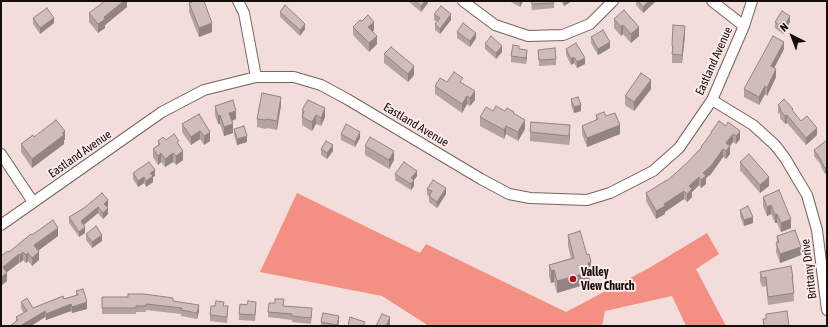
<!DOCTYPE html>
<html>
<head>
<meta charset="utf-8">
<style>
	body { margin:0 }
	#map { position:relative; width:828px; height:327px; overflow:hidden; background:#f2ddda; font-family:"Asap Condensed",sans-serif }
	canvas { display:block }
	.frame { position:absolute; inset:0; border:2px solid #140d0c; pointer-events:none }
	.north { position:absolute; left:772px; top:16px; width:40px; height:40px; -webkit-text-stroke:3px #fcebe9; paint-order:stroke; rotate:318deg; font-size:11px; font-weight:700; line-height:16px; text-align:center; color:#140d0c }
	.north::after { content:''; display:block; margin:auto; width:14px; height:18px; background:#140d0c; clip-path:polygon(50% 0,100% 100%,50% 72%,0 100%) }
</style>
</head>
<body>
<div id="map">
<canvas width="828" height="327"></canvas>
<div class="frame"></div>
<div class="north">N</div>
</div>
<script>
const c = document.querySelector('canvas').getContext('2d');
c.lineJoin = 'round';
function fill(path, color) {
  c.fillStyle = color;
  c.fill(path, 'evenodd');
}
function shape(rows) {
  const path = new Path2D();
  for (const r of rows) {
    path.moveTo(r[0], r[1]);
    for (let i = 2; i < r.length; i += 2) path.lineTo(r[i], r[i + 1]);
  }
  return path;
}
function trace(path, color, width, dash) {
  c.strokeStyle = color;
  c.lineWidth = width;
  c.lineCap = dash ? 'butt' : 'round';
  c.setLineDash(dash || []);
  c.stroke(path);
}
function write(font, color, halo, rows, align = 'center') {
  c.font = font + ' "Asap Condensed",sans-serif';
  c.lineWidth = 4;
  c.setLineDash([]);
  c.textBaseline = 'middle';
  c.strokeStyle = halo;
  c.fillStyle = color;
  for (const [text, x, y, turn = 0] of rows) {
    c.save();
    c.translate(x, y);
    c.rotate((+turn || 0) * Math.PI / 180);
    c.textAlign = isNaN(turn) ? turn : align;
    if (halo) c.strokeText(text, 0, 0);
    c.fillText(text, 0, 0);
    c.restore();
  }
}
fill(shape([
	[297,193,420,253,426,244,566,312,649,268,707,233,719,254,696,269,726,326,686,326,672,296,605,311,602,326,429,326,382,296,260,272]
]), '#f48f83');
const minor = shape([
	[238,1,244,13,256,77],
	[463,1,495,25,528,36,563,35,590,24,613,1],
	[712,1,744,26],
	[712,100,753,125,775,145,785,158,807,195,817,230,827,310],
	[1,154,33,202],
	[1,225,162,112,204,90,256,77,294,77,321,85,347,99,481,179,509,194,530,198,587,200,610,193,653,171,679,148,712,100,744,26,752,1]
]);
trace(minor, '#756360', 12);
trace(minor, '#fff', 10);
fill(shape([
	[127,1,127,7,105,25,105,28,98,33,89,22,89,13],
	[408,1,428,1,428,3,421,12],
	[509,1,523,1,520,7],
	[531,1,554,1,554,8,532,10],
	[561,1,572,1,564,6],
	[636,1,655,1,655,2,643,13,636,5],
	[189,3,212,32,199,37,189,12],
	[280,12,305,29,300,36,280,17],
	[434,14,451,20,440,34,435,30,435,24,437,22,434,20],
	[33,18,54,23,40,34,33,24],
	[614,19,639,36,631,43,623,34,621,36,614,28],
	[775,22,790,22,783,34,775,28],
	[353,27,374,30,373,32,377,44,369,52,353,35],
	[457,32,476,38,470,47,457,38],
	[685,35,682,63,672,63,672,46],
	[591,37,610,48,598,55,591,43],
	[485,44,502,52,496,59,485,49],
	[519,49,527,56,526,64,511,62,511,56],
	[566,49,585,64,577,68,574,63,571,65,566,55],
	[784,49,774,68,776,77,767,96,765,94,759,105,744,97,744,89],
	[538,50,556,59,556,65,539,66],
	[384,54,414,75,408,82,384,63],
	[447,82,463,83,475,100,470,106,467,104,462,113,435,94,435,86],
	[651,89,634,111,625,105,625,96],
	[571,99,581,111,574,113,571,105],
	[281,105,277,130,267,128,266,129,257,127,257,119],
	[778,105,793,112,801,121,817,135,806,145,787,123,785,124,780,118,780,114,778,113],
	[215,106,236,119,232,121,233,133,224,136,220,124,218,124,215,115],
	[302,110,325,117,321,126,316,124,312,131,302,125],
	[493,111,505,111,514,114,525,129,518,141,506,134,504,139,480,126,480,117],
	[199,114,210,141,204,145,200,139,191,145,182,132,182,124],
	[596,115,606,116,620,134,587,147,582,134,582,126,596,120],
	[719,121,740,139,736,144,733,142,730,146,730,154,726,159,723,157,711,174,706,178,706,184,701,188,699,185,692,192,692,197,687,202,684,199,665,212,665,214,656,219,646,201,646,193,668,180,688,162,701,148,701,147,711,133,711,132],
	[234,129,247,142,237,145,234,135],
	[530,132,570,134,569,145,530,141],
	[341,134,360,138,355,147,341,140],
	[34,137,65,140,64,140,64,144,32,168,21,152,21,144],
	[166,140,179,145,183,160,176,165,173,162,165,167,161,162,158,165,153,157,153,149,158,145,158,141],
	[827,140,825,174,821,167,821,165,814,156,814,150],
	[365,146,394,160,389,169,365,155],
	[321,149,333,151,327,159,321,155],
	[740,162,769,186,760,193,740,170],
	[133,173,155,176,153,177,153,182,146,187,144,183,138,187,133,179],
	[395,174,417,176,414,180,414,186,411,190,395,180],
	[427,189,446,194,437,208,429,202,429,196,427,195],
	[779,190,791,228,781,232,777,223,775,223,771,214,767,216,763,206,763,197],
	[108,206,107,207,108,214,103,219,98,213,84,225,85,233,79,237,69,223,69,217,84,208],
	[740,210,753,223,744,226,740,216],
	[86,234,102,241,92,248,86,240],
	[32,235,58,236,38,250,39,260,32,266,28,261,26,263,23,260,7,272,7,281,1,286,9,252],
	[568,235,591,273,590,274,590,283,557,293,554,282,551,283,549,276,549,265,571,258,568,246],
	[777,236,801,255,780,263,776,252],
	[760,272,793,277,794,301,768,305,766,286,762,287,760,281],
	[76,291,87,309,72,313,71,311,46,320,45,317,31,326,10,326,16,321,16,317,24,313,21,308,21,302,33,308,76,295],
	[102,297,173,301,199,311,197,319,181,316,181,314,146,310,146,312,136,312,136,314,102,314],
	[215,306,224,306,228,312,227,323,210,321,210,315],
	[284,306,312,314,311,324,292,322,292,320,268,317,268,312],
	[256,308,255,321,239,320,239,314],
	[321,322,339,322,338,326,321,326]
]), '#b3a29f');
fill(shape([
	[124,1,127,1,127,7,105,25,105,28,98,33,98,24,104,17],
	[425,1,428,1,428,3,421,12,421,6],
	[520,1,523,1,520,7],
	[564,1,572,1,564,6],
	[649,1,655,1,655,2,643,13,643,7],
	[451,14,451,20,440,34,440,29],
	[790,16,790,22,783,34,783,28],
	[54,18,54,23,40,34,40,28],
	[374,22,374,30,368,36,368,27],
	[212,23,212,32,199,37,199,28],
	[305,24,305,29,300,36,300,30],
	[623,25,623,34,621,36,621,27],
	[685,26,685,35,682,63,682,55],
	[639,27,639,36,631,43,631,34],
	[476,33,476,38,470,47,470,41],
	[377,36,377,44,369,52,369,43],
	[610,42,610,48,598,55,598,49],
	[784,42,784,49,771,74,771,66],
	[502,46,502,52,496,59,496,53],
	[527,50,527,56,526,64,526,58],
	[574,57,574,63,571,65,571,59],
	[585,58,585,64,577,68,577,62],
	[414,66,414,75,408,82,408,74],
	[776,69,776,77,767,96,767,88],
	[651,80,651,89,634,111,634,102],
	[765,86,765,94,759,105,759,97],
	[475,91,475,100,470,106,470,98],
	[467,96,467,104,462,113,462,104],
	[281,97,281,105,277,130,277,121],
	[581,105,581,111,574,113,574,107],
	[325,108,325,117,321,126,321,118],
	[236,111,236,119,229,122,229,113],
	[220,115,220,124,218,124,218,116],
	[316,115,316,124,312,131,312,122],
	[787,115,787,123,785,124,785,116],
	[525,120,525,129,518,141,518,132],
	[233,124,233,133,224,136,224,127],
	[570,125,570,134,569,145,569,136],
	[620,125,620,134,587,147,587,138],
	[506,126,506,134,504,139,504,130],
	[817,128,817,135,806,145,806,138],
	[65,131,65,140,64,140,64,144,32,168,32,159],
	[200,131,200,139,191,145,191,137],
	[740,131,740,139,736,144,736,136],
	[210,132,210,141,204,145,204,136],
	[360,132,360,138,355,147,355,142],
	[733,134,733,142,730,146,730,154,726,159,726,143],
	[247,136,247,142,237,145,237,139],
	[333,145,333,151,327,159,327,153],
	[723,149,723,157,711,174,706,178,706,184,701,188,701,180,703,173],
	[183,151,183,160,176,165,176,156],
	[394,151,394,160,389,169,389,160],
	[161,153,161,162,158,165,158,156],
	[173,153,173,162,165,167,165,159],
	[827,167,827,173,825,174,825,168],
	[155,170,155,176,153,177,153,182,146,187,146,181,150,173],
	[417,171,417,176,414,180,414,186,411,190,411,178],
	[144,177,144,183,138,187,138,181],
	[699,177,699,185,692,192,692,197,687,202,687,194,689,186],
	[769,177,769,186,760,193,760,185],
	[446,188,446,194,437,208,437,202],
	[684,191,684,199,665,212,665,214,656,219,656,211,664,204],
	[108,200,108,206,104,210,104,204],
	[771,205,771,214,767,216,767,207],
	[98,207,98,213,81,227,81,221],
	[108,208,108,214,103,219,103,213],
	[777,214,777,223,775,223,775,215],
	[753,217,753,223,744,226,744,220],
	[791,219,791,228,781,232,781,223],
	[85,227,85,233,79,237,79,232],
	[58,228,58,236,34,254,34,245],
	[102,235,102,241,92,248,92,242],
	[801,247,801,255,780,263,780,254],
	[23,252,23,260,20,263,20,255],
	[39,252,39,260,32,266,32,258],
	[28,253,28,261,26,263,26,255],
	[19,254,19,263,3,275,3,267],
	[591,262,591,273,590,274,590,283,557,293,557,281,588,263],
	[554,270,554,282,551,283,551,271],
	[7,273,7,281,1,286,1,277],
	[87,302,87,309,72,313,72,307],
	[71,304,71,311,46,320,46,314],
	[199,305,199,311,197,319,197,313],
	[45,311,45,317,31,326,20,326],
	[339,316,339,322,338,326,337,326],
	[390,317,390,326,386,326]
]), '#928482');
const building = shape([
	[105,1,124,1,104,17,105,19,98,24,89,13,105,1],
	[195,1,204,1,212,23,199,28,189,3,195,1],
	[415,1,425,1,421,6,415,1],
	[531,1,554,1,554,3,532,4,531,1],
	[638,1,649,1,643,7,638,1],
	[285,5,305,24,300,30,280,12,285,5],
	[441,6,451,14,440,29,435,24,440,18,434,14,441,6],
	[47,8,54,18,40,28,33,18,47,8],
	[624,10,639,27,631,34,623,25,621,27,614,19,624,10],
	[782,11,790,16,783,28,775,22,782,11],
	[368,15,374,22,368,27,377,36,369,43,353,27,360,20,362,21,368,15],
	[463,23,476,33,470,41,457,32,463,23],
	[673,25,685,26,682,55,672,54,673,46,672,46,673,25],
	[603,30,610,42,598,49,591,37,603,30],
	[491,36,502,46,496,53,485,44,491,36],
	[773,36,784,42,771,66,776,69,767,88,765,86,759,97,744,89,773,36],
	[576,43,585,58,577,62,574,57,571,59,566,49,576,43],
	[513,45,519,46,519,49,527,50,526,58,511,56,513,45],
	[391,47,414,66,408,74,384,54,391,47],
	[555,48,556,59,539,60,538,50,555,48],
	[454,72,463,78,460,82,475,91,470,98,467,96,462,104,435,86,440,78,447,82,454,72],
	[641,73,651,80,634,102,625,96,641,73],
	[262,93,281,97,277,121,267,119,266,120,257,119,262,93],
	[578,97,581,105,574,107,571,99,578,97],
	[784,99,793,109,792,110,801,121,807,116,817,128,806,138,787,115,785,116,780,110,781,109,778,105,784,99],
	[233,100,236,111,229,113,233,124,224,127,220,115,218,116,215,106,233,100],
	[308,100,325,108,321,118,316,115,312,122,302,117,304,111,302,110,308,100],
	[496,106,505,111,507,108,514,112,513,113,525,120,518,132,506,126,504,130,480,117,486,107,493,111,496,106],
	[604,112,606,116,615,113,620,125,587,138,582,126,598,119,596,115,604,112],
	[199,114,210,132,204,136,200,131,191,137,182,124,199,114],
	[56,120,65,131,62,133,64,135,32,159,21,144,33,135,34,137,56,120],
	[719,121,726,126,728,122,740,131,736,136,733,134,726,143,730,146,726,151,723,149,711,166,703,173,706,176,701,180,699,177,689,186,692,189,687,194,684,191,664,204,665,206,656,211,646,193,667,180,668,180,688,162,702,147,701,147,712,132,711,132,719,121],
	[531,122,570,125,569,136,530,132,531,122],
	[346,124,360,132,355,142,341,134,346,124],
	[244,126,247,136,237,139,234,129,244,126],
	[174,134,179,141,177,142,183,151,176,156,173,153,165,159,161,153,158,156,153,149,160,144,158,141,163,137,166,140,174,134],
	[370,137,394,151,389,160,365,146,370,137],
	[827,140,827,167,825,168,821,161,821,160,814,150,827,140],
	[326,141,333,145,327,153,321,149,326,141],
	[749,154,769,177,760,185,740,162,749,154],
	[149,162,155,170,150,173,153,176,146,181,144,177,138,181,133,173,149,162],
	[404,162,417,171,411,178,414,180,411,184,395,174,404,162],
	[433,180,446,188,437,202,429,196,432,191,427,189,433,180],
	[779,190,791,219,781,223,777,214,775,215,771,205,767,207,763,197,779,190],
	[102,193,108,200,104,204,108,208,103,213,98,207,81,221,85,227,79,232,69,217,84,208,102,193],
	[748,206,753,217,744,220,740,210,748,206],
	[53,220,58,228,34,245,39,252,32,258,28,253,26,255,23,252,20,255,19,254,3,267,7,273,1,277,1,256,8,251,9,252,31,234,32,235,53,220],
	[96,226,102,235,92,242,86,234,96,226],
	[795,230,801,247,780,254,776,243,779,242,777,236,795,230],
	[580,231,587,255,589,254,591,262,588,263,590,272,557,281,554,270,551,271,549,265,574,258,568,235,580,231],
	[791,266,793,277,792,277,794,293,768,297,766,277,762,278,760,272,791,266],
	[83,289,87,302,72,307,71,304,46,314,45,311,20,326,10,326,18,320,16,317,27,311,21,302,27,298,33,308,63,296,64,299,78,295,76,291,83,289],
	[128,294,144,294,173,298,173,301,199,305,197,313,181,310,182,308,146,304,146,306,136,306,136,308,102,308,102,297,128,297,128,294],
	[275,299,284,299,283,306,312,308,311,318,292,316,292,314,268,312,269,303,275,303,275,299],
	[216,301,224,302,223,306,228,306,227,317,210,315,211,306,215,306,216,301],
	[248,301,256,302,255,315,239,314,240,304,247,305,248,301],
	[787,311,789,326,764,326,763,319,766,319,766,314,787,311],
	[323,313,339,316,337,325,321,322,323,313],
	[382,314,390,317,386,326,376,326,382,314],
	[350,317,365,322,363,326,348,326,350,317]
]);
fill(building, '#d0bcb9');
trace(building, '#928482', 1);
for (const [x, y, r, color] of [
	[573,279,4,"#a61113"]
]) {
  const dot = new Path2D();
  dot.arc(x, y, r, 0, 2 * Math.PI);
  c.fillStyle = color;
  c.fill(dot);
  trace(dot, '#fcebe9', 1.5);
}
write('12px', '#140d0c', '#fcebe9', [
	["Eastland Avenue",714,61,-66],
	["Eastland Avenue",416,125,31],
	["Eastland Avenue",80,154,-35],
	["Brittany Drive",809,269,-97]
]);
write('bold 12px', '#140d0c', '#fcebe9', [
	["Valley",581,272],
	["View Church",581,286]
], 'left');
</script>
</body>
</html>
